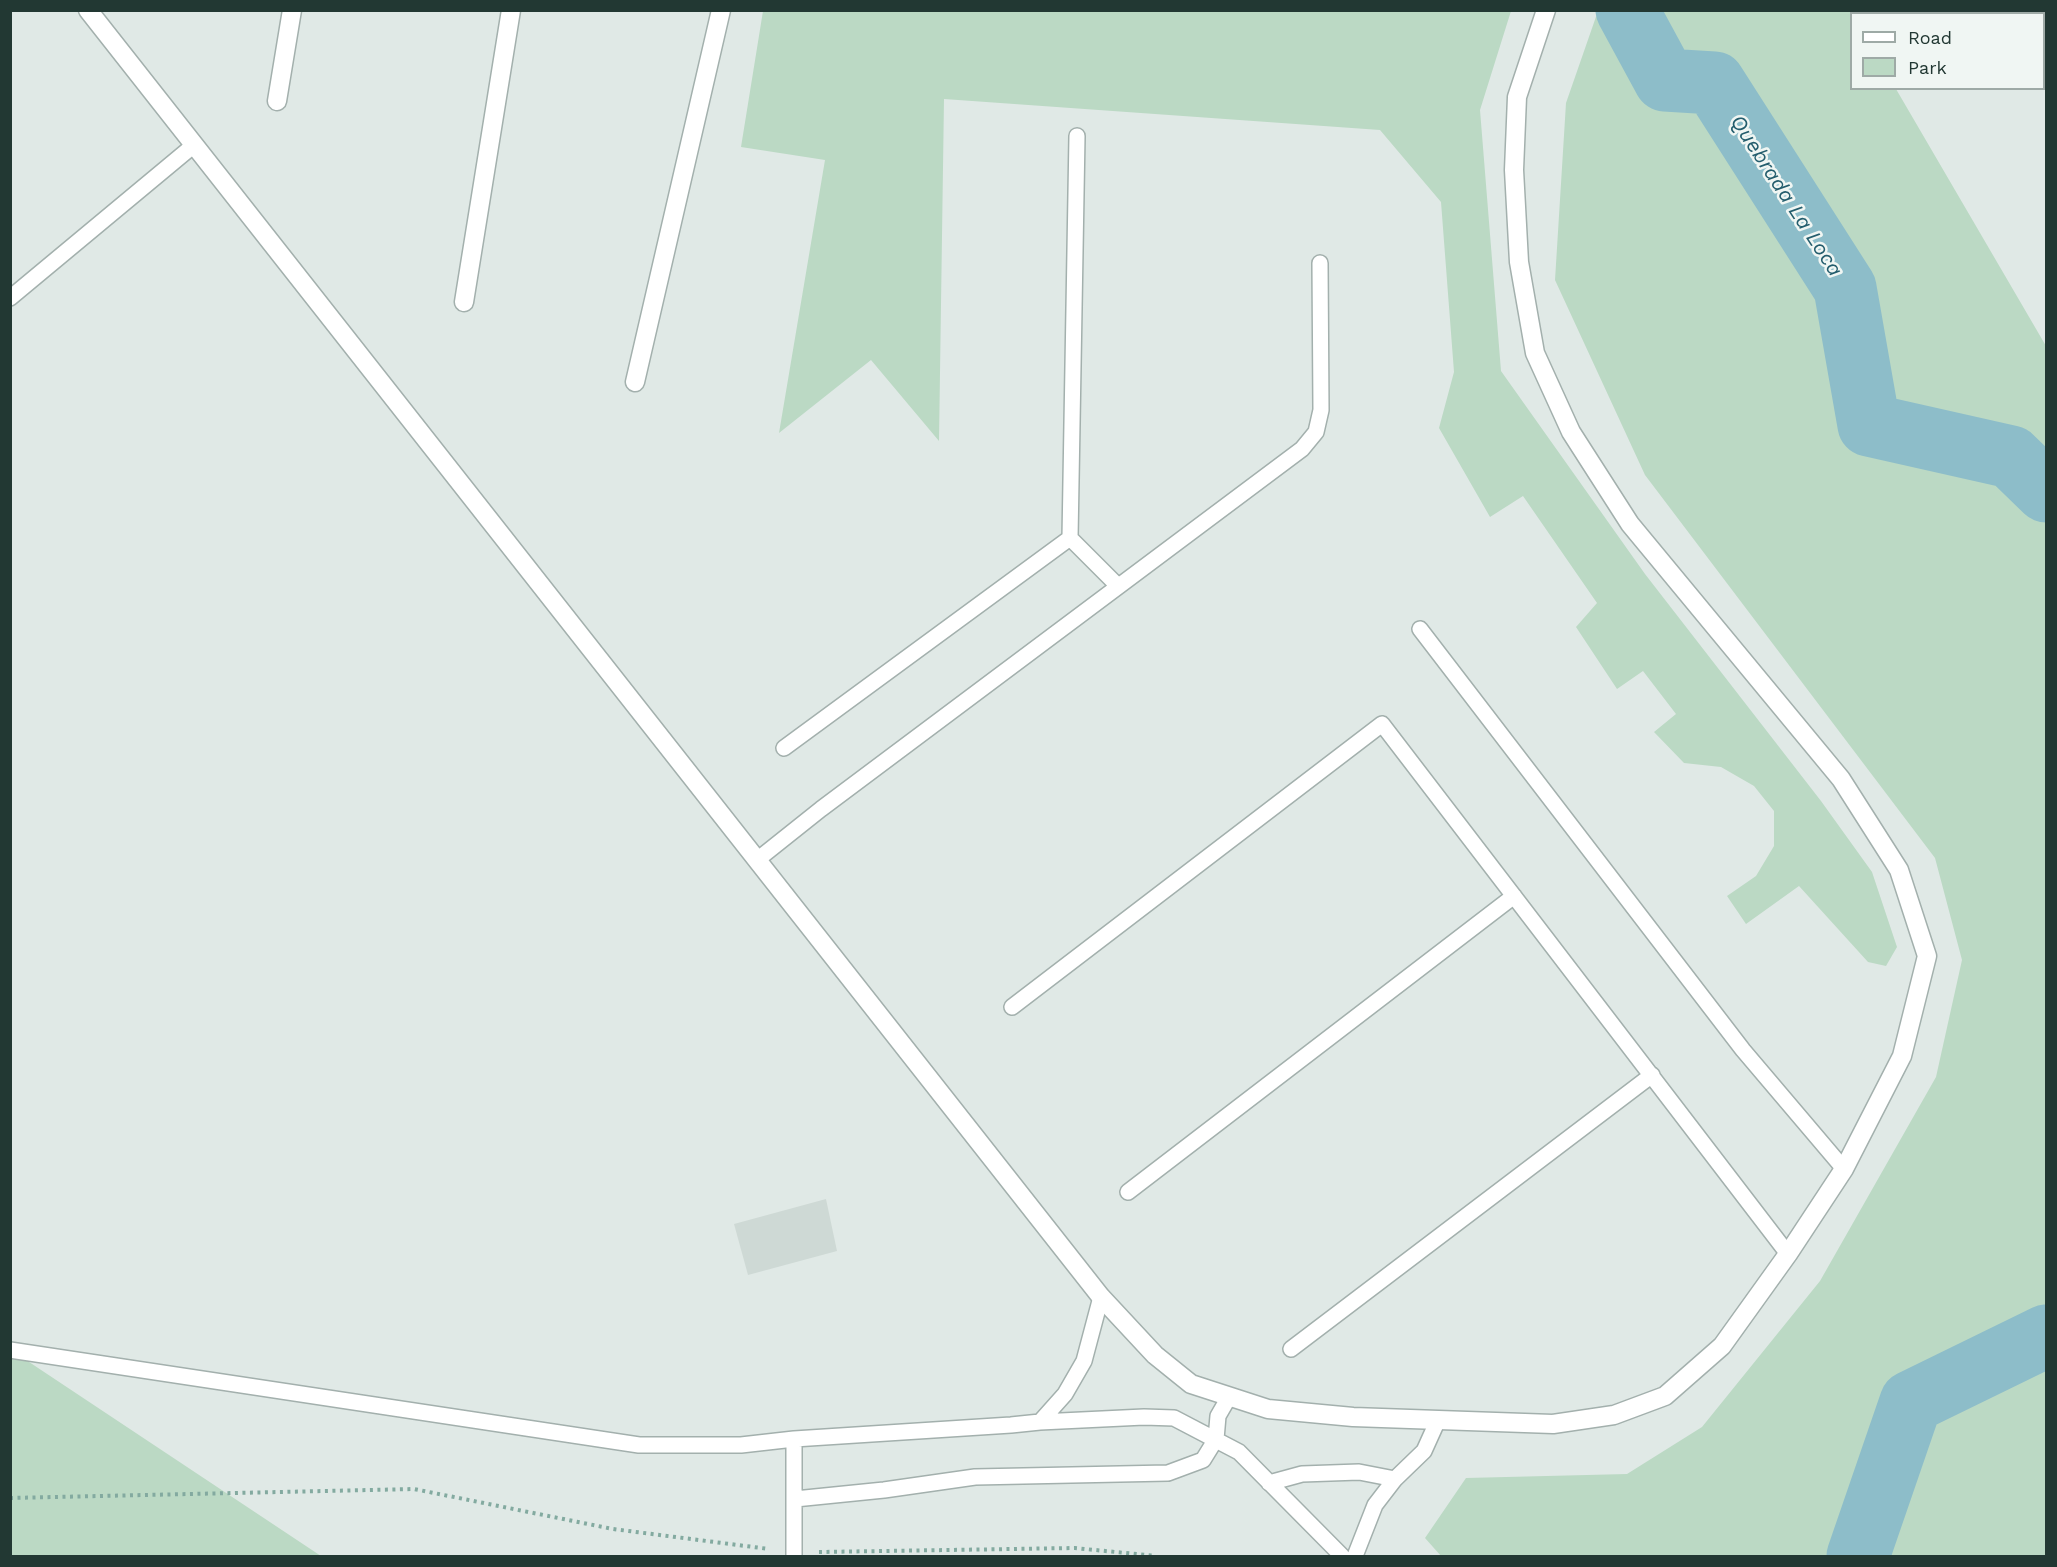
<!DOCTYPE html>
<html>
<head>
<meta charset="utf-8">
<style>
	body { margin:0 }
	#map { position:relative; width:2057px; height:1567px; overflow:hidden; background:#e0e9e6; font-family:"Work Sans",sans-serif }
	canvas { display:block }
	.frame { position:absolute; inset:0; border:12px solid #223833; pointer-events:none }
	.legend { position:absolute; left:1850px; top:12px; width:195px; height:78px; box-sizing:border-box; background:#f0f6f3; border:2px solid #9eaaa6; margin:0; padding:8px 10px; list-style:none; font-size:18px; color:#223833 }
	.legend li { display:flex; align-items:center; gap:12px; height:30px }
	.legend b { width:30px; border:2px solid #9eaaa6 }
</style>
</head>
<body>
<div id="map">
<canvas width="2057" height="1567"></canvas>
<div class="frame"></div>
<ul class="legend">
<li><b style="height:8px;background:#fff"></b>Road</li>
<li><b style="height:16px;background:#bbd9c4"></b>Park</li>
</ul>
</div>
<script>
const c = document.querySelector('canvas').getContext('2d');
c.lineJoin = 'round';
function fill(path, color) {
  c.fillStyle = color;
  c.fill(path, 'evenodd');
}
function shape(rows) {
  const path = new Path2D();
  for (const r of rows) {
    path.moveTo(r[0], r[1]);
    for (let i = 2; i < r.length; i += 2) path.lineTo(r[i], r[i + 1]);
  }
  return path;
}
function trace(path, color, width, dash) {
  c.strokeStyle = color;
  c.lineWidth = width;
  c.lineCap = dash ? 'butt' : 'round';
  c.setLineDash(dash || []);
  c.stroke(path);
}
function write(font, color, halo, rows, align = 'center') {
  c.font = font + ' "Work Sans",sans-serif';
  c.lineWidth = 5;
  c.setLineDash([]);
  c.textBaseline = 'middle';
  c.strokeStyle = halo;
  c.fillStyle = color;
  for (const [text, x, y, turn = 0] of rows) {
    c.save();
    c.translate(x, y);
    c.rotate((+turn || 0) * Math.PI / 180);
    c.textAlign = isNaN(turn) ? turn : align;
    if (halo) c.strokeText(text, 0, 0);
    c.fillText(text, 0, 0);
    c.restore();
  }
}
fill(shape([
	[826,1199,837,1251,748,1275,734,1224]
]), '#ced9d5');
fill(shape([
	[763,11,1511,11,1480,110,1501,371,1645,574,1821,801,1872,872,1897,947,1886,966,1868,962,1799,886,1746,924,1727,896,1756,876,1774,846,1774,811,1754,786,1721,767,1684,763,1654,732,1676,714,1643,671,1617,689,1576,627,1597,603,1523,496,1490,517,1439,428,1454,372,1441,202,1380,130,944,99,939,441,871,360,779,433,825,160,741,147],
	[1598,11,1850,11,1852,13,1852,88,1896,89,2046,346,2046,1556,1441,1556,1425,1538,1466,1478,1627,1474,1702,1427,1820,1281,1936,1077,1962,960,1935,858,1645,475,1555,280,1566,103],
	[11,1350,321,1556,11,1556]
]), '#bbd9c4');
trace(shape([
	[1627,10,1665,80,1714,83,1845,288,1869,425,2011,457,2046,491],
	[1858,1556,1911,1402,2046,1336]
]), '#8dbdc9', 63);
const lane = shape([
	[10,298,194,145],
	[1070,538,1118,586],
	[1420,629,1743,1050,1844,1169],
	[784,748,1070,538,1077,136],
	[757,860,821,809,1302,449,1316,432,1321,410,1320,263],
	[1012,1007,1382,724,1788,1254],
	[1128,1192,1514,896],
	[1291,1349,1652,1075],
	[10,1350,639,1445,741,1445,794,1439,1011,1425,1040,1422,1144,1417,1174,1418,1239,1452,1342,1556],
	[1040,1422,1065,1394,1084,1361,1101,1297],
	[794,1439,794,1556],
	[1269,1483,1302,1474,1359,1472,1395,1479],
	[795,1499,884,1490,975,1477,1168,1473,1203,1460,1216,1439,1218,1416,1229,1397],
	[1355,1556,1375,1505,1395,1479,1424,1451,1438,1420]
]);
const street = shape([
	[88,10,1101,1297,1155,1355,1191,1384,1268,1409,1353,1417,1553,1424,1614,1415,1665,1396,1722,1346,1788,1254,1844,1169,1902,1056,1927,956,1899,870,1841,779,1630,524,1571,432,1535,353,1519,262,1514,170,1517,97,1546,10],
	[1935,10,1935,14],
	[277,101,292,10],
	[464,302,511,10],
	[635,382,721,10]
]);
trace(lane, '#a3b0ad', 18);
trace(street, '#a3b0ad', 21);
trace(shape([
	[10,1498,414,1489,613,1529,769,1549],
	[819,1552,1075,1548,1156,1556]
]), '#83aaa0', 4, [3, 4.5]);
trace(lane, '#fff', 15);
trace(street, '#fff', 18);
write('italic 21px', '#235d6d', '#f0f6f3', [
	["Quebrada La Loca",1786,196,57]
]);
</script>
</body>
</html>
